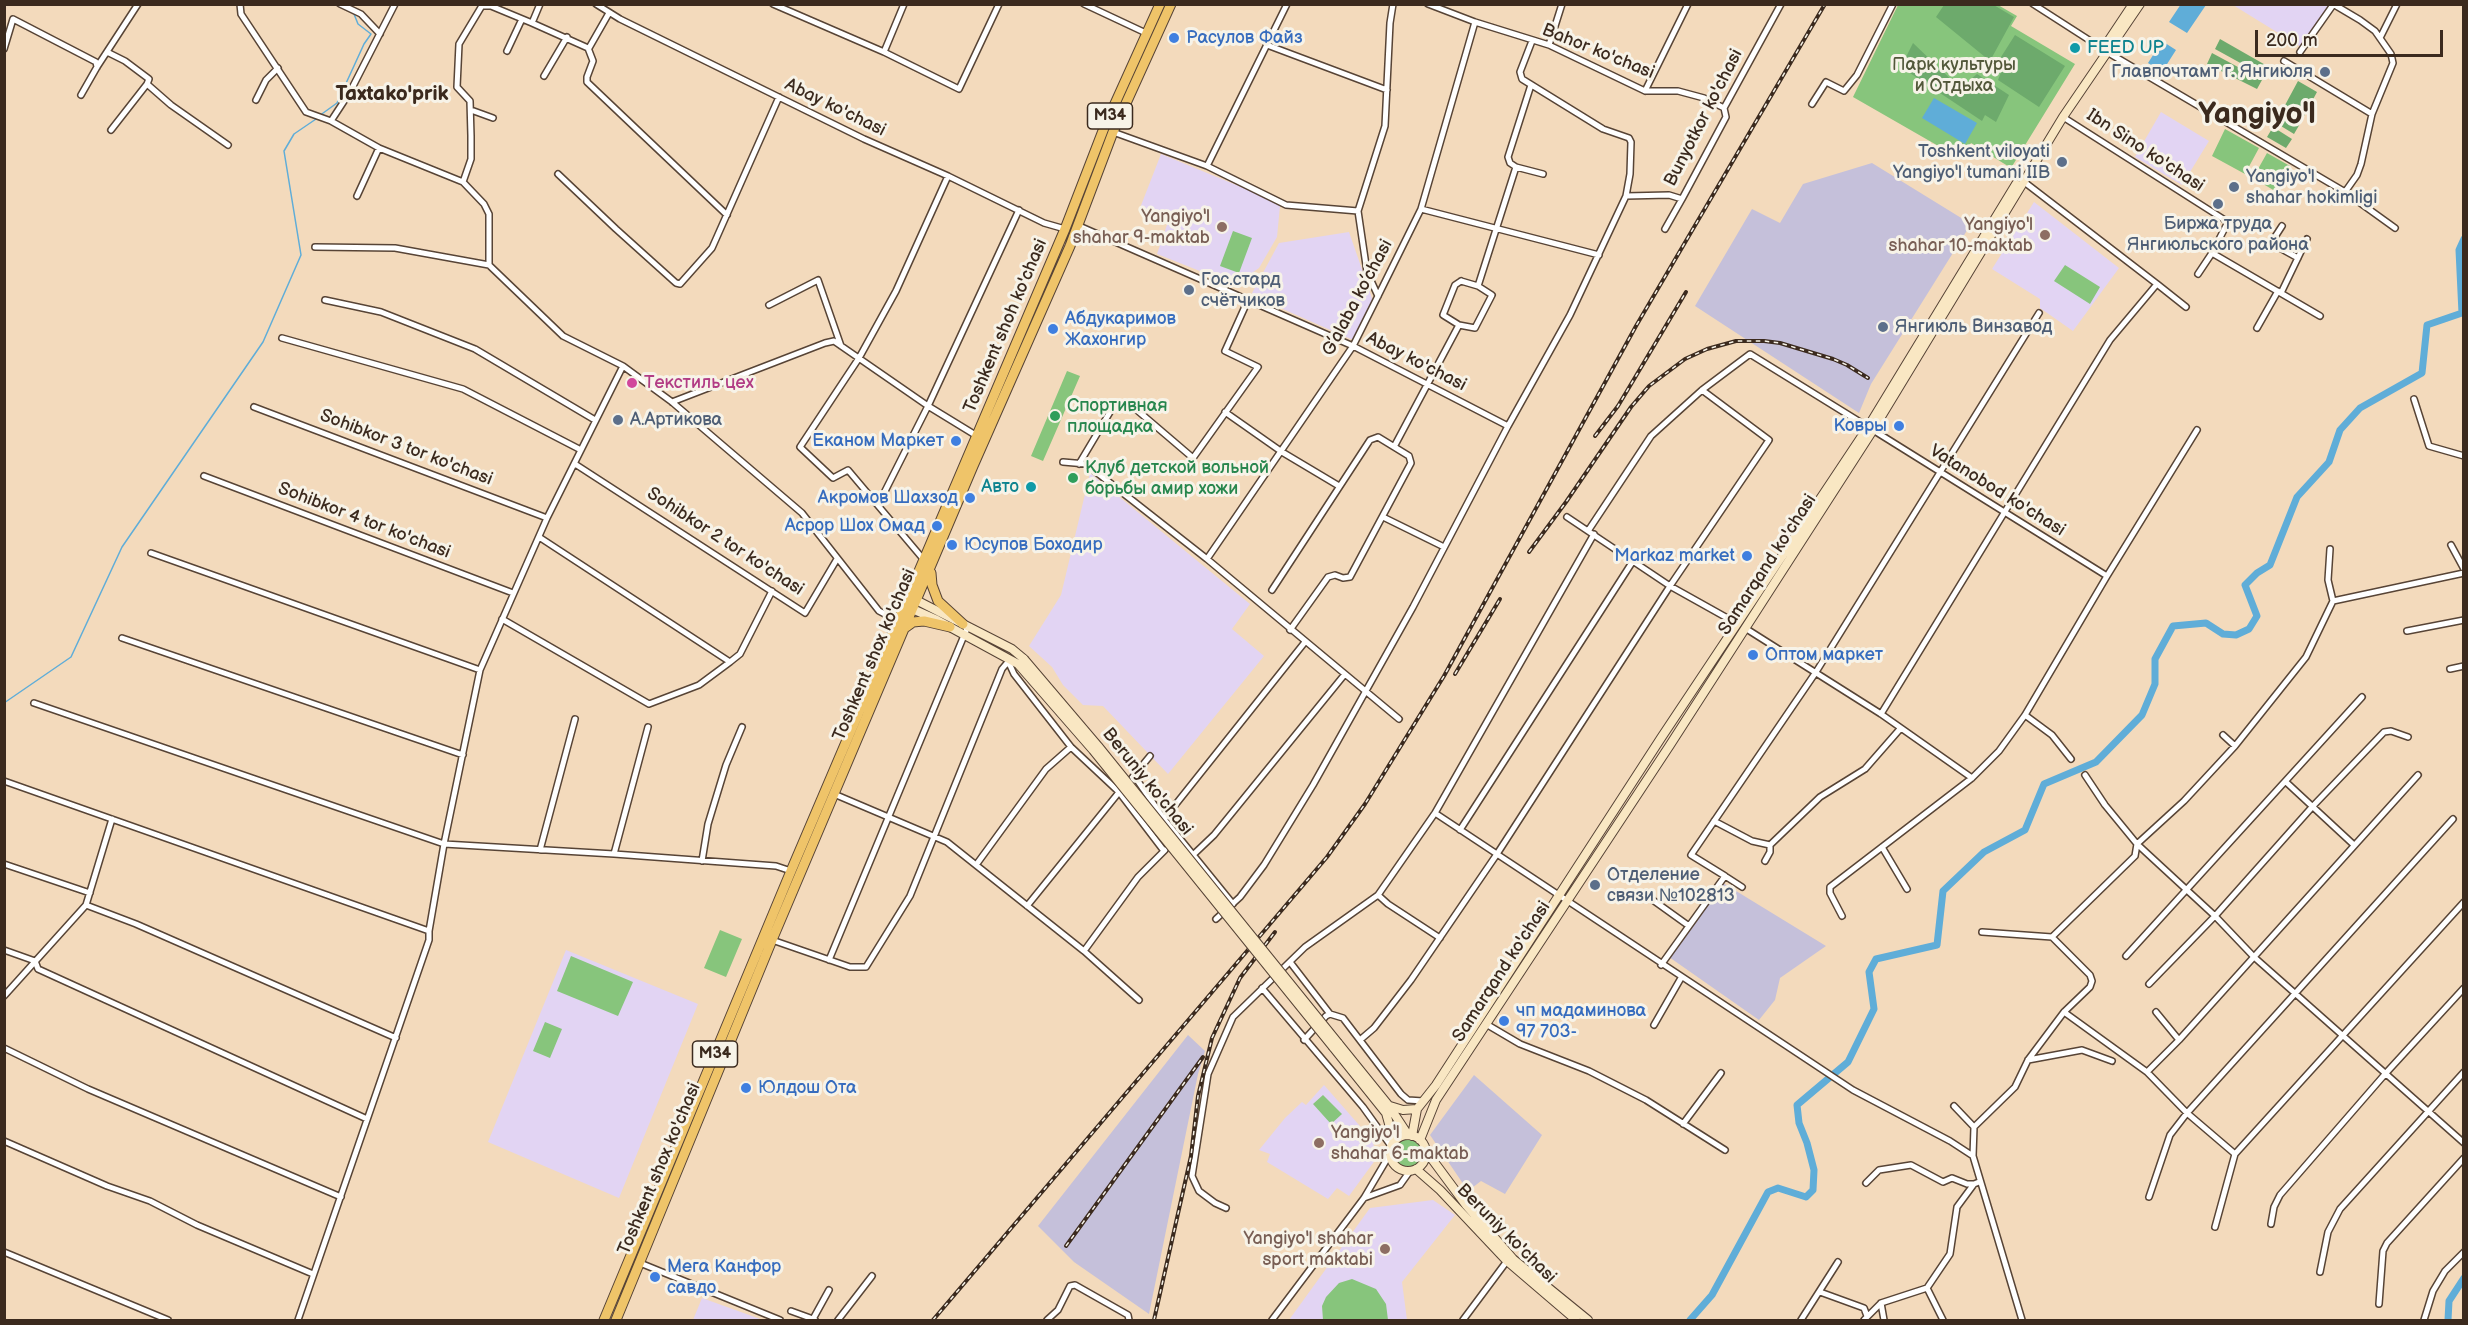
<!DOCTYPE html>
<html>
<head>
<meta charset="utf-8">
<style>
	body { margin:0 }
	#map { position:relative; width:2468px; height:1325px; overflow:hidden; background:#f3dabc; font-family:"Balsamiq Sans",sans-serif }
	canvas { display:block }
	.frame { position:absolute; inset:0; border:6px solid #3b2a1e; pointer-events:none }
	.scale { position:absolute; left:2255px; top:30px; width:188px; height:27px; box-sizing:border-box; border:3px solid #3b2a1e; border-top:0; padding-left:8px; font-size:18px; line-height:21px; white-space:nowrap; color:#3b2a1e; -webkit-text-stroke:4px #f7f3e8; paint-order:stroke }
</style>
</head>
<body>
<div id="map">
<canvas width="2468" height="1325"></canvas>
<div class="frame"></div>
<div class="scale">200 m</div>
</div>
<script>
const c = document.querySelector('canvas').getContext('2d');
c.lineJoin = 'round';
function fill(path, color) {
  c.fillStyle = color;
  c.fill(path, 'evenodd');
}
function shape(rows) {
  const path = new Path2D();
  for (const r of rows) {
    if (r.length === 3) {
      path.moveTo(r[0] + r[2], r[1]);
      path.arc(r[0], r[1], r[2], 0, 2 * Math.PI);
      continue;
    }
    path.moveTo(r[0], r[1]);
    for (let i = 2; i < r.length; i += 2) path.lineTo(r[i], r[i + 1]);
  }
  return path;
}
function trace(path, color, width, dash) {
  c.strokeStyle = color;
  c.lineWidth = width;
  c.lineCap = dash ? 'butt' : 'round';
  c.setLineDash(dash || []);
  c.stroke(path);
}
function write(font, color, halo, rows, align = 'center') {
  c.font = font + ' "Balsamiq Sans",sans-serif';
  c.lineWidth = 6;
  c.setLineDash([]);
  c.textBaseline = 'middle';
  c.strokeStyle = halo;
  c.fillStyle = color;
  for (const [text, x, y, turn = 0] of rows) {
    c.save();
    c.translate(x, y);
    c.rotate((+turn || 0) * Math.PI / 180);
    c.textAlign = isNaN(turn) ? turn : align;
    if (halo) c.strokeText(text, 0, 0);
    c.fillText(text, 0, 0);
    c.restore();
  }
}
fill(shape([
	[2233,5,2330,5,2301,47],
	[2161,112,2209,141,2182,185,2135,157],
	[1161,154,1275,201,1280,206,1277,237,1259,268,1235,285,1157,254,1170,216,1151,218,1140,208],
	[2034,202,2119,268,2073,331,2040,308,2040,299,1992,269],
	[1349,232,1373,301,1353,340,1251,295,1279,243],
	[1090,473,1250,604,1232,629,1264,656,1168,774,1103,706,1083,705,1063,685,1052,667,1029,646,1061,595],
	[566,950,698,1004,619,1198,488,1142],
	[1324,1085,1373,1141,1376,1159,1349,1196,1337,1188,1328,1199,1267,1162,1270,1154,1259,1150,1285,1118,1302,1102,1306,1105],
	[1433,1200,1455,1215,1402,1282,1407,1320,1289,1320,1370,1208],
	[702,1298,763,1320,693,1320]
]), '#e2d4f3');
fill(shape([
	[1872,163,1971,224,1871,384,1859,413,1695,306,1752,209,1780,223,1803,184],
	[1723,883,1826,946,1780,978,1775,1000,1759,1020,1669,957],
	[1188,1035,1205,1051,1198,1074,1149,1314,1074,1262,1038,1226],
	[1474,1075,1542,1135,1505,1194,1481,1181,1468,1191,1430,1135]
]), '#c5c0da');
fill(shape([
	[1898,5,1998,5,2017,16,2011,26,2075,64,2011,168,1971,143,1961,159,1853,97],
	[2225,129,2259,148,2245,174,2212,156],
	[2267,153,2290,166,2275,191,2253,178],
	[1233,231,1252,238,1239,273,1220,266],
	[2065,265,2100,287,2090,304,2054,281],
	[1067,371,1080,376,1043,461,1031,456],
	[720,930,742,939,726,977,704,968],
	[571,956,633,982,618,1016,557,991],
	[545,1022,562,1029,550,1058,533,1051],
	[1323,1095,1342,1114,1331,1124,1313,1104],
	[1408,1153,14],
	[1352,1279,1376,1289,1386,1304,1388,1320,1323,1320,1322,1306,1326,1297,1339,1283]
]), '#87c57c');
fill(shape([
	[1992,4,2014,17,1990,61,1936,17,1944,5],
	[2015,35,2065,66,2039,107,1998,80,2001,72,1994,68],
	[2220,39,2269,67,2264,76,2215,49],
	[1913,43,1960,88,1977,74,2009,95,1996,122,1985,115,1982,121,1901,67],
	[2212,53,2262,80,2257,89,2207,64],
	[2298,81,2317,92,2303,118,2284,107],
	[2283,111,2301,122,2294,134,2276,123],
	[2273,127,2292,139,2286,148,2267,137]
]), '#6daa6c');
fill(shape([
	[2181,4,2206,5,2187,33,2169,22],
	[2162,41,2176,50,2162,72,2148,63],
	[1934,98,1977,123,1965,144,1922,118]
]), '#5fadd8');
trace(shape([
	[319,116,337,103,364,44,371,34,358,24,354,14],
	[4,703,71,657,122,547,263,342,301,255,284,151,294,134,316,119]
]), '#5fadd8', 1.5);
trace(shape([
	[1690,1320,1712,1295,1768,1192,1778,1188,1806,1197,1813,1190,1814,1170,1807,1143,1799,1123,1797,1105,1848,1062,1874,1009,1869,972,1876,959,1937,945,1943,891,1984,852,2025,830,2044,784,2096,762,2142,715,2155,684,2155,659,2173,626,2206,623,2223,634,2236,635,2249,629,2257,616,2245,585,2257,573,2270,565,2297,497,2329,462,2340,430,2360,408,2422,373,2427,325,2462,313,2459,250,2464,239],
	[2448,1320,2449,1301,2464,1278]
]), '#5fadd8', 7);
const minor = shape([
	[240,4,241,14,306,112,331,121,379,148,463,182,484,204,489,214,489,265,563,336,623,366,672,402,802,513,879,611,898,621],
	[340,4,361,14,380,34],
	[596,4,620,19,864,139,948,176,1044,223,1065,229],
	[773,4,884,52,959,89,999,4],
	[1084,4,1148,34],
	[1428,4,1475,22,1549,45,1645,91,1678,91,1704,98,1724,108],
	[2033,4,2103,49],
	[2333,4,2360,20,2375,31,2391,54,2393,63,2372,114,2361,164,2357,175,2345,192],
	[483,6,491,6,532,23,540,4],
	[532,23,588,48,593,61,587,77,587,82,727,215],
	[2380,38,2397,4],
	[1267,45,1387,90],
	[1549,45,1562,4],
	[589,48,609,13],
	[4,49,13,19,96,62,97,67],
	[507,51,522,19],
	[107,52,125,61,149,79,147,84,111,130],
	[884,52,904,4],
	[2107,52,2345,192,2395,228],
	[2300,52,2333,5],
	[2284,61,2372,114],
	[544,76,567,37],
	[147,84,171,105,228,145],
	[1531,85,1508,157,1510,163,1516,167,1543,174],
	[1645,91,1688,4],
	[81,95,97,67,138,4],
	[256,100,266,80,278,68],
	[1812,104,1826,82,1844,91,1857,75,1893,4],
	[471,110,493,118],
	[2063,117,2228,222,2212,253,2320,316],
	[331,121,350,92,395,4],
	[1113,132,1207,166,1286,205,1358,211],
	[1207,166,1287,4],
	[558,174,616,229,676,283,680,284,712,248,779,97],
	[2023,181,2157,284],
	[463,182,471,159,471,136,470,101,457,87,459,44,483,4],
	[357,196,379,148],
	[1626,196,1669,195,1682,199,1726,117,1724,108,1781,4],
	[1421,209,1599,255],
	[1079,226,1353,346,1508,426],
	[2282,226,2271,243,2298,258],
	[1665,229,1682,199],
	[315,247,395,248,489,265],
	[2198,274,2212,253],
	[1461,281,1478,286,1492,295,1475,328,1459,325,1443,315,1455,285,1461,281],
	[1478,286,1516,167],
	[2281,293,2307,239],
	[1378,296,1367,272,1358,211,1385,126,1390,23,1393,4],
	[325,300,381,312,475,349,595,420],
	[769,305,818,280,841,346],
	[2257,328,2278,291],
	[282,338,463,389,581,450],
	[2414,399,2429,446,2464,456],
	[672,402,825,343,834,341,928,406,977,436],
	[254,407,547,518],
	[1225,412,1282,452,1339,486],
	[1873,430,2107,576],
	[1395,445,1459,325],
	[1063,462,1086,464,1207,559,1399,719],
	[575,464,805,613,837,559],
	[1079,464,1113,407,1123,403,1131,405,1193,458,1258,367,1225,351,1248,300],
	[204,476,513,593],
	[878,505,928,406,1019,210],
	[1383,517,1444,547],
	[1567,517,1670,586,1738,624],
	[1588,531,1651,436,1702,390,1750,354,1868,427],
	[2451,545,2464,569],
	[151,553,480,670],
	[1207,559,1353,346,1378,296,1421,209,1475,22],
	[924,560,848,470,833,478,800,447,859,358,896,291,948,176],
	[1272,590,1370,440,1378,437,1409,456,1411,463,1350,577,1343,578,1335,575,1328,577,1290,630],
	[2333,601,2464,573],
	[502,619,649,704,699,685,730,662,539,537],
	[1745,628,1881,714,1972,778],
	[2407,631,2464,620],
	[122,638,463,755],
	[1008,661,1014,674,1071,747,1119,792,1164,851],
	[730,662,740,654,772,591],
	[2450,669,2464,666],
	[34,703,444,844,614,854,776,866,791,871],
	[1881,714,2110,340,2157,284,2186,307],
	[2025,715,2052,735,2071,759],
	[2223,735,2235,746],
	[2085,775,2105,805,2137,844,2215,916,2254,957,2464,1143],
	[1135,777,1164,819,1233,904],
	[4,781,429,931],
	[2286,782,2354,845],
	[1127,784,1150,756],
	[834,794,947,842,1084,951,1139,1000],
	[1435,813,1853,1090,1950,1141,1973,1156,2022,1320],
	[1164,819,1305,642],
	[1714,821,1752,841,1770,845,1770,852,1765,861],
	[1460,830,1633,561],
	[1770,845,1820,797,1865,769,1900,729],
	[1882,847,1907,889],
	[540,850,575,719],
	[614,854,648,727],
	[1194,854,1214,835,1345,674],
	[702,861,708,824,726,765,742,727],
	[4,864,90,893],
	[976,865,1046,769,1071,747],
	[1725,876,1691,855,1816,672,2039,313],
	[1378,895,1388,904,1440,938],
	[1650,898,1689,926,1661,965],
	[86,905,136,924,396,1038],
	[1027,906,1120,791],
	[1842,916,1830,893,1830,887,1972,778,1999,751,2025,715,2107,576,2197,430],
	[1216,919,1240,897,1264,865,1313,785,1413,607,1508,426,1570,315,1626,196,1630,174,1631,142,1629,138,1603,129,1522,79,1520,72,1532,41],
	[1689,926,1725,876,1742,887],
	[1982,932,2052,937],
	[772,940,850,967,866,967,910,896,1002,669,1007,663],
	[4,950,35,961,38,969,367,1119],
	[1084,951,1138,877,1165,850],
	[2126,956,2362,697],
	[829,960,968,626],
	[1290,962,1330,1014],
	[2149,984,2215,916,2313,806,2384,732,2391,731,2408,737],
	[1262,988,1363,1107,1391,1146],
	[4,996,86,905,112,819],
	[2064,1012,2147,1072,2187,1113,2235,1154,2215,1227],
	[2156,1012,2179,1040],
	[1486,1024,1520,1044,1589,1071,1646,1100,1725,1150],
	[1654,1025,1681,978],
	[1304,1040,1326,1016,1330,1014,1343,1018,1401,1094,1408,1100,1423,1101],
	[1360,1040,1374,1028,1411,980,1497,854,1670,586,1769,440,1702,390],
	[4,1048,88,1089,341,1197],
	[2028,1060,2082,1050,2112,1061],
	[2147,1072,2179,1040,2418,775],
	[1954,1106,1974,1127,1973,1156],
	[1683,1124,1721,1073],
	[1974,1127,2015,1087,2028,1060,2064,1012,2090,987,2092,981,2090,975,2052,937,2135,856,2137,844,2184,801,2235,746,2306,657,2333,601,2328,580,2330,549],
	[4,1141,107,1186,150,1201,197,1225,313,1274],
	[2235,1154,2464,902],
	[1866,1183,1879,1170,1911,1165,1943,1182,1952,1178,1967,1184,1974,1184],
	[2149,1197,2170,1135,2187,1113,2453,819],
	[1364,1198,1400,1185,1410,1171],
	[1226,1208,1215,1203,1199,1191,1192,1176,1208,1074,1233,1017,1305,947,1378,895,1435,813,1594,534],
	[2271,1224,2274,1207,2280,1195,2386,1073,2464,988],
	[4,1252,168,1320],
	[640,1263,780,1320],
	[2320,1272,2328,1232,2340,1209,2464,1072],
	[1927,1288,1943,1320],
	[1820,1292,1864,1308,1867,1316],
	[1881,1303,1884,1320],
	[2379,1304,2383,1251,2387,1243,2464,1158],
	[791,1311,813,1319],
	[298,1320,429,940,429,931,444,844,480,670,547,518,623,366],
	[815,1320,813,1319,829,1290],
	[838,1320,872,1276],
	[1047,1320,1058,1310,1070,1286,1075,1285,1128,1315,1129,1320],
	[1272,1320,1364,1198,1390,1154],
	[1463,1320,1507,1261],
	[1801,1320,1838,1262],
	[1864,1320,1881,1303,1927,1288,1950,1254,1957,1207,1974,1184,1979,1182],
	[2424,1320,2433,1291,2445,1271,2464,1252]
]);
const secondary = shape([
	[2109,40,2133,4],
	[912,598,1012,649,1024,659],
	[908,607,937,620,1018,664],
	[1338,1043,1389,1106,1408,1135],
	[1333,1047,1386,1113,1394,1142],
	[1390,1106,1403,1110,1417,1109],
	[1408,1153,18],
	[1412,1136,1417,1109,1436,1085,1661,738,1868,427,2016,184],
	[1420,1140,1436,1100,1670,745,1873,430,2063,117,2140,4],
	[1426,1151,1466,1205,1513,1259,1588,1320],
	[1416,1169,1440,1190,1507,1261,1576,1320]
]);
const primary = shape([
	[931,573,932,585,938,601,963,624],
	[906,627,913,622,924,621,950,627],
	[604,1320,791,871,1065,229,1104,128,1160,4],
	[616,1320,772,940,973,466,1070,246,1113,132,1171,4]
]);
trace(minor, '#574436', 8);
trace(secondary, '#574436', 10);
trace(primary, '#574436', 11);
trace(minor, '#fff', 5);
trace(secondary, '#f9e7c3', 8);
trace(primary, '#efc469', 9);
const rail = shape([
	[1595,436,1618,406,1686,292],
	[1529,552,1566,502,1631,407,1649,386,1685,359,1707,349,1736,341,1764,341,1780,343,1833,359,1847,365,1868,378],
	[1455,674,1500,599],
	[1066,1246,1203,1057],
	[933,1320,1327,857,1365,804,1444,676,1636,326,1825,4],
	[1154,1320,1191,1156,1198,1096,1212,1038,1240,978,1275,932]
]);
trace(rail, '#3b2a1e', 4);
trace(rail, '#f7f3e8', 1.5, [4.5]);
const secondaryBridge = shape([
	[1024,659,1098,746,1338,1043],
	[1018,664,1093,750,1333,1047]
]);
trace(secondaryBridge, '#574436', 10, []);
trace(secondaryBridge, '#f9e7c3', 8);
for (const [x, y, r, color] of [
	[1174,38,6,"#3f7fe0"],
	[2075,48,6,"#0f9aa8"],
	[2325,72,6,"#5c6f8a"],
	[2062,162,6,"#5c6f8a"],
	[2234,187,6,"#5c6f8a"],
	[2218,204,6,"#5c6f8a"],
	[1222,227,6,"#8d6e63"],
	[2045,235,6,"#8d6e63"],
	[1189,290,6,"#5c6f8a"],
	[1883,327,6,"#5c6f8a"],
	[1053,329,6,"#3f7fe0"],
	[632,383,6,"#d1479c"],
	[1055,416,6,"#2e9e5b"],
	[618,420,6,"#5c6f8a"],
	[1899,426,6,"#3f7fe0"],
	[956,441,6,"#3f7fe0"],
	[1073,478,6,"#2e9e5b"],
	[1031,487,6,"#0f9aa8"],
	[970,498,6,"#3f7fe0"],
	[937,526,6,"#3f7fe0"],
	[952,545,6,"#3f7fe0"],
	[1747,556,6,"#3f7fe0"],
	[1753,655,6,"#3f7fe0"],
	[1595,885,6,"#5c6f8a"],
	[1504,1021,6,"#3f7fe0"],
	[746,1088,6,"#3f7fe0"],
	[1319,1143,6,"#8d6e63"],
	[1385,1249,6,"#8d6e63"],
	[655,1277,6,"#3f7fe0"]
]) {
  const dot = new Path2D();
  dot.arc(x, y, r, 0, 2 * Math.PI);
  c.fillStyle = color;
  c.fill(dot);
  trace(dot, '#f7f3e8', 2);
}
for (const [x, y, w] of [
	[1110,116,45],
	[715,1054,45]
]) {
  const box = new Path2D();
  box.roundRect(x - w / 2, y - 13, w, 26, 4.5);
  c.fillStyle = '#f7f3e8';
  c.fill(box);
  trace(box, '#3b2a1e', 1.5);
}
write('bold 16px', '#3b2a1e', null, [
	["M34",1110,116],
	["M34",715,1054]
]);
write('18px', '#366cbe', '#f7f3e8', [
	["Расулов Файз",1186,38],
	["Абдукаримов",1065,319],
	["Жахонгир",1065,340],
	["Ковры",1887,426,"right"],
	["Еканом Маркет",944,441,"right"],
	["Акромов Шахзод",958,498,"right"],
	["Асрор Шох Омад",925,526,"right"],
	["Юсупов Боходир",964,545],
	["Markaz market",1735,556,"right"],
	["Оптом маркет",1765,655],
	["чп мадаминова",1516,1011],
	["97 703-",1516,1032],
	["Юлдош Ота",758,1088],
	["Мега Канфор",667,1267],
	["савдо",667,1288]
], 'left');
write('18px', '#0d838f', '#f7f3e8', [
	["FEED UP",2087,48],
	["Авто",1019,487,"right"]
], 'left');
write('18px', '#3b2a1e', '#f7f3e8', [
	["Bahor ko'chasi",1598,52,22],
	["Abay ko'chasi",835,108,26],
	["Bunyotkor ko'chasi",1704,118,-63],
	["Ibn Sino ko'chasi",2145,151,33],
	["G’alaba ko’chasi",1358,298,-62],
	["Toshkent shoh ko'chasi",1006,326,-67],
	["Abay ko'chasi",1416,362,27],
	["Sohibkor 3 tor ko'chasi",406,448,21],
	["Vatanobod ko'chasi",1997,491,32],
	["Sohibkor 4 tor ko'chasi",364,521,21],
	["Sohibkor 2 tor ko'chasi",725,542,33],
	["Samarqand ko'chasi",1768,565,-57],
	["Toshkent shox ko'chasi",875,655,-67],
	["Beruniy ko'chasi",1147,782,51],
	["Samarqand ko'chasi",1502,972,-57],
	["Toshkent shox ko'chasi",660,1169,-67],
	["Beruniy ko'chasi",1506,1234,45]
]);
write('18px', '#52583a', '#f7f3e8', [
	["Парк культуры",1954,65],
	["и Отдыха",1954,86]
]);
write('18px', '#4e5e75', '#f7f3e8', [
	["Главпочтамт г. Янгиюля",2313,72,"right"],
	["Toshkent viloyati",2050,152,"right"],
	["Yangiyo'l tumani IIB",2050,173,"right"],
	["Yangiyo'l",2246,177],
	["shahar hokimligi",2246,198],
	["Биржа труда",2218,224,"center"],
	["Янгиюльского района",2218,245,"center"],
	["Гос.стард",1201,280],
	["счётчиков",1201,301],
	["Янгиюль Винзавод",1895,327],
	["А.Артикова",630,420],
	["Отделение",1607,875],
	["связи №102813",1607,896]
], 'left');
write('18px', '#785e54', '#f7f3e8', [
	["Yangiyo'l",1210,217],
	["shahar 9-maktab",1210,238],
	["Yangiyo'l",2033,225],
	["shahar 10-maktab",2033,246],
	["Yangiyo'l",1331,1133,"left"],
	["shahar 6-maktab",1331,1154,"left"],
	["Yangiyo'l shahar",1373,1239],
	["sport maktabi",1373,1260]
], 'right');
write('18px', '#b23c85', '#f7f3e8', [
	["Текстиль цех",644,383]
], 'left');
write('18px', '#27864d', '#f7f3e8', [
	["Спортивная",1067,406],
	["площадка",1067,427],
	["Клуб детской вольной",1085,468],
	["борьбы амир хожи",1085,489]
], 'left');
write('bold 21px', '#3b2a1e', '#f7f3e8', [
	["Taxtako'prik",392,95]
]);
write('bold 30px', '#3b2a1e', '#f7f3e8', [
	["Yangiyo'l",2257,115]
]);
</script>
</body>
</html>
